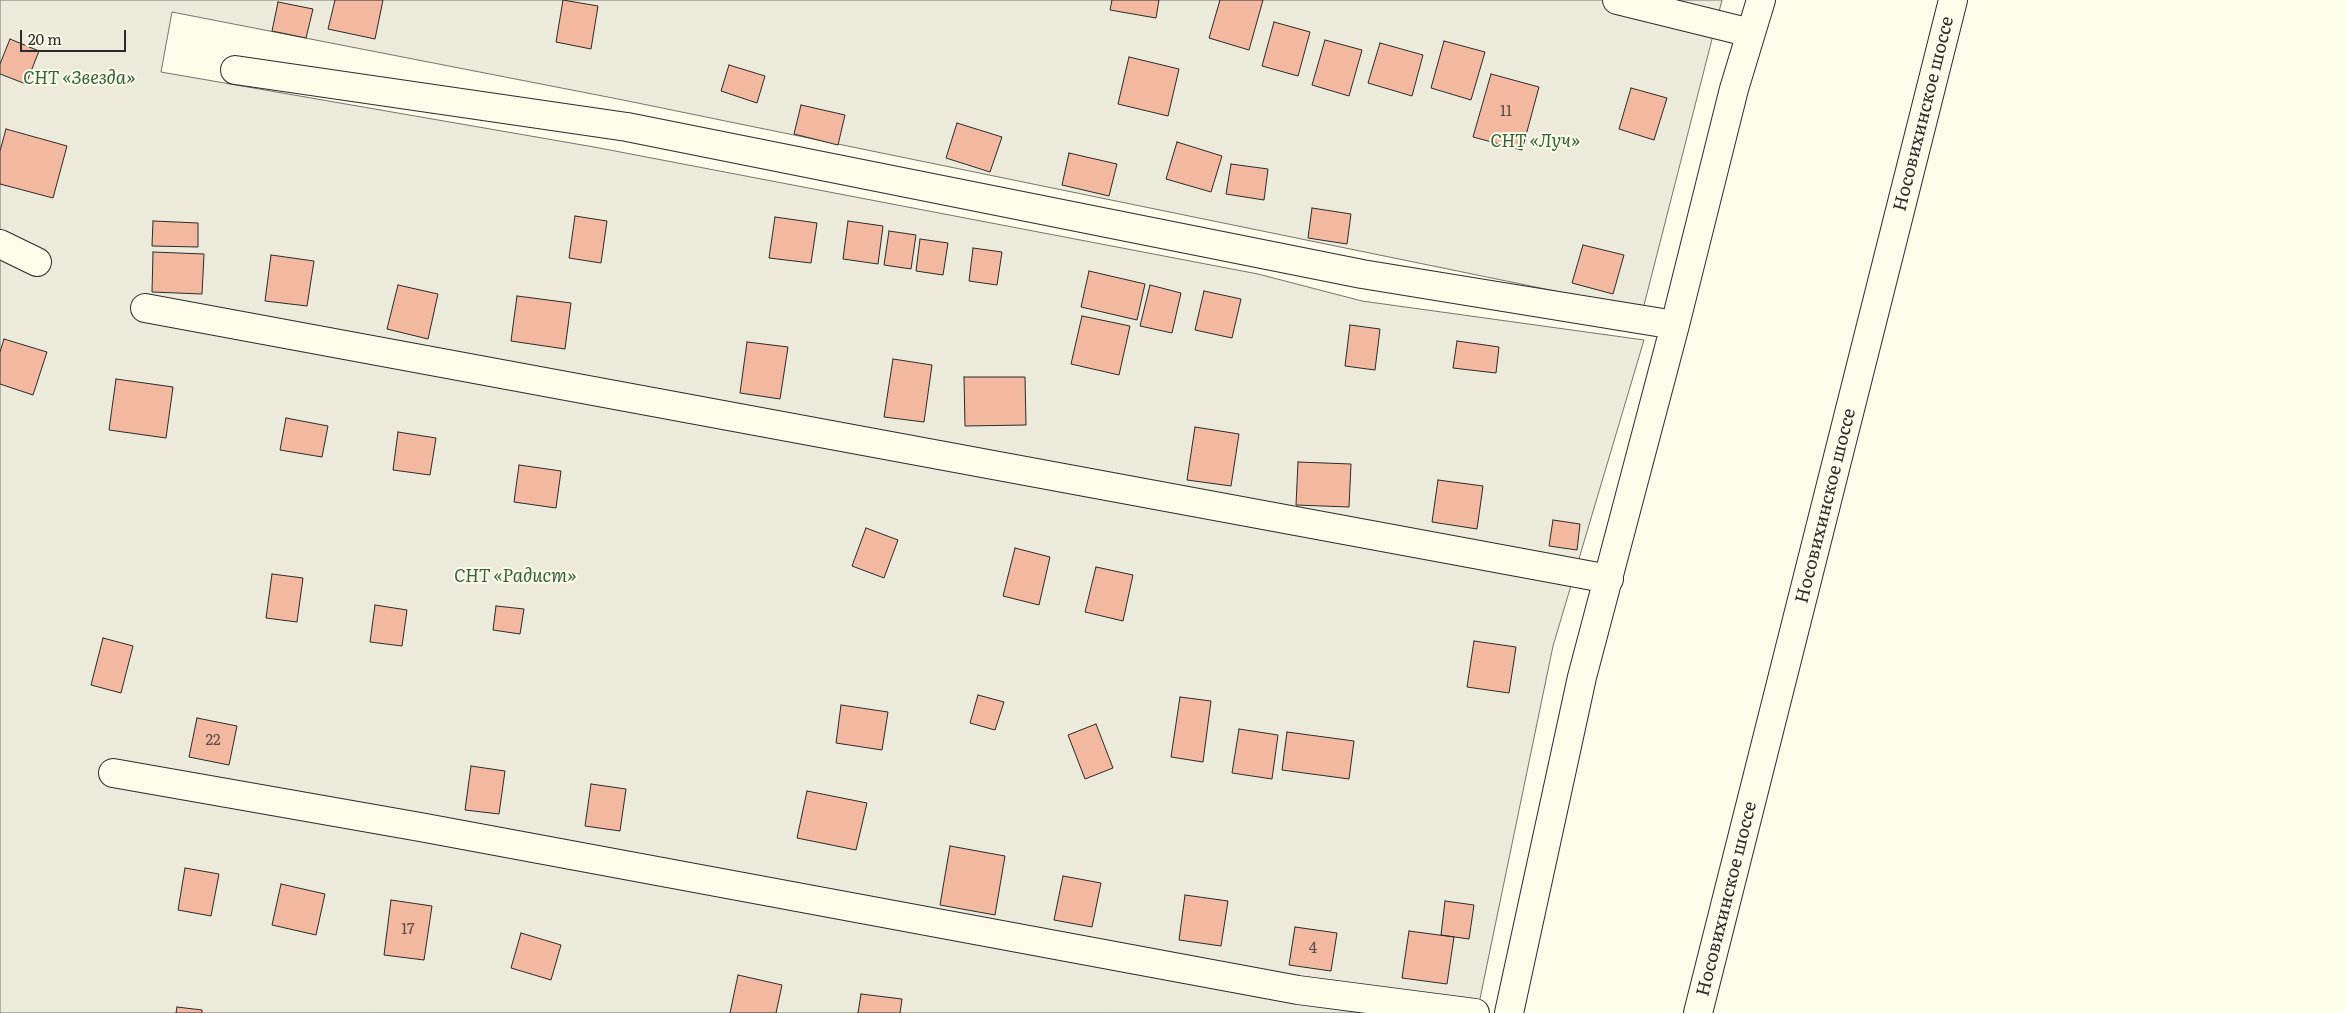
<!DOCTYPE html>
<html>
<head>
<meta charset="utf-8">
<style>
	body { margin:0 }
	#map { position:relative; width:2345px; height:1013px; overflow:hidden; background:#fdfbea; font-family:Literata,serif }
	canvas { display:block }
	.scale { position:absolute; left:20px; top:30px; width:106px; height:22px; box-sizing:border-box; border:2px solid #2b2b2b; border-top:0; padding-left:6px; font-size:15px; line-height:18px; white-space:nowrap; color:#2b2b2b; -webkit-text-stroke:4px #fdfbea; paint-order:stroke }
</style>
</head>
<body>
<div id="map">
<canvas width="2345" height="1013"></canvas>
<div class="scale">20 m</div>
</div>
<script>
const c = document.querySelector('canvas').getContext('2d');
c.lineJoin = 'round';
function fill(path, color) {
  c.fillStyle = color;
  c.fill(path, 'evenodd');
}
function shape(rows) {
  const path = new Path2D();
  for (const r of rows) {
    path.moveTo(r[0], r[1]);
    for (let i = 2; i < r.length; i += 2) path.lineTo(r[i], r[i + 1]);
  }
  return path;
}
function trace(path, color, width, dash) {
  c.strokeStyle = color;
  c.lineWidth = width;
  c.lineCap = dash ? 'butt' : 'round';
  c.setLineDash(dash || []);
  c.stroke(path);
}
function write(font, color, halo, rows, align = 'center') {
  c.font = font + ' Literata,serif';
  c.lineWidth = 4;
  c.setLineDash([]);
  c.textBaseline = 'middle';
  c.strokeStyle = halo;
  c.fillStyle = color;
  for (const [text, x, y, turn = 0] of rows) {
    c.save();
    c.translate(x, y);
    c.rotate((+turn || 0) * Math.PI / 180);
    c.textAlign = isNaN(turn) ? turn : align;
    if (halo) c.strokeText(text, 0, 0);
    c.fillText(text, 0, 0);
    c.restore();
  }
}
const green = shape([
	[0,0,1722,0,1643,309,623,100,172,12,161,72,594,147,1258,274,1362,301,1644,340,1553,646,1477,1013,0,1013,0,0]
]);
fill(green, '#ecebdb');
trace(green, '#74746e', 1);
const building = shape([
	[335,0,383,0,375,39,328,29,335,0],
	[563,0,598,6,591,49,556,42,563,0],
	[1112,0,1159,0,1156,18,1110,10,1112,0],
	[1220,0,1263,0,1249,50,1209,38,1220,0],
	[278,2,313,9,306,38,272,31,278,2],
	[1274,22,1310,32,1298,76,1262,66,1274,22],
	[10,39,39,51,26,84,0,74,0,64,10,39],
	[1325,40,1362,50,1349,96,1312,85,1325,40],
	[1444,41,1485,52,1471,100,1431,88,1444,41],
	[1380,43,1423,55,1412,96,1368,83,1380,43],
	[1129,57,1179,69,1168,116,1118,104,1129,57],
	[729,65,765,76,757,103,721,91,729,65],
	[1491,74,1539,87,1522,150,1473,137,1491,74],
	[1631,88,1667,98,1654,140,1619,129,1631,88],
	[801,105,845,115,838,145,794,134,801,105],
	[957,123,1002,137,990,172,946,158,957,123],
	[6,129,67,146,53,198,0,184,0,151,6,129],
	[1177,142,1222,156,1211,192,1166,179,1177,142],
	[1069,153,1117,164,1109,196,1062,185,1069,153],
	[1231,164,1268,169,1264,200,1226,194,1231,164],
	[1312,208,1351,214,1347,244,1308,238,1312,208],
	[575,216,607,221,601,263,569,258,575,216],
	[775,217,817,223,811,263,769,258,775,217],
	[153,221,198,223,198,247,152,246,153,221],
	[848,221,883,226,878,264,843,259,848,221],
	[889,231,916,235,911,269,884,265,889,231],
	[920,239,948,243,943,275,916,271,920,239],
	[1583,245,1624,255,1613,294,1572,283,1583,245],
	[973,248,1002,252,997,285,969,281,973,248],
	[153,252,204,254,202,294,152,292,153,252],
	[271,255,314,261,307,306,265,301,271,255],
	[1089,271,1145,284,1137,320,1081,307,1089,271],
	[398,285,438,294,428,339,387,329,398,285],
	[1150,285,1181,293,1172,333,1140,326,1150,285],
	[1204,291,1241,299,1232,338,1195,330,1204,291],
	[517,296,571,303,565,349,511,341,517,296],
	[1082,316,1130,326,1119,375,1071,364,1082,316],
	[1350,325,1380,329,1375,370,1345,366,1350,325],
	[4,339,47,352,33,395,0,384,0,352,4,339],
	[1457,341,1499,347,1496,373,1453,368,1457,341],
	[747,342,788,347,780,399,740,393,747,342],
	[893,359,932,365,924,422,884,417,893,359],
	[964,377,1025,377,1026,425,965,426,964,377],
	[116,379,173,387,166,438,109,430,116,379],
	[286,418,328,426,322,457,280,450,286,418],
	[1195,427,1239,434,1231,486,1187,480,1195,427],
	[398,432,436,438,430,475,393,470,398,432],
	[1298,462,1351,464,1349,507,1296,505,1298,462],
	[519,465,561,471,556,508,514,502,519,465],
	[1438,480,1483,486,1477,529,1432,522,1438,480],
	[1553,520,1580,524,1577,550,1549,546,1553,520],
	[866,528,898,540,884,578,852,566,866,528],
	[1015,548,1050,557,1039,605,1003,596,1015,548],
	[1096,567,1133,575,1123,621,1085,612,1096,567],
	[272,574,303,578,297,622,266,618,272,574],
	[375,605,407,610,402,646,370,642,375,605],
	[496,606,524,609,520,634,493,630,496,606],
	[103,638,133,646,121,693,91,685,103,638],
	[1474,641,1516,647,1509,693,1467,687,1474,641],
	[978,695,1004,702,995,730,970,723,978,695],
	[1180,697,1211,701,1203,762,1171,757,1180,697],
	[841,705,888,712,882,750,836,743,841,705],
	[197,718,237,726,229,765,189,757,197,718],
	[1096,724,1113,768,1085,779,1068,735,1096,724],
	[1239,729,1278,735,1272,779,1232,773,1239,729],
	[1287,732,1354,741,1349,779,1282,770,1287,732],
	[471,766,505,771,499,814,465,810,471,766],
	[591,784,626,789,620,831,585,826,591,784],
	[807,791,867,803,856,850,797,838,807,791],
	[950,846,1005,856,995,915,940,905,950,846],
	[185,868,219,874,211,916,178,910,185,868],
	[1063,876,1101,883,1092,927,1054,920,1063,876],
	[281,884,325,894,316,935,272,925,281,884],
	[1185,895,1228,901,1221,946,1179,940,1185,895],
	[391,900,432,906,424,960,384,955,391,900],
	[1445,901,1474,905,1469,939,1441,935,1445,901],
	[1295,927,1337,933,1331,971,1289,965,1295,927],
	[1409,931,1454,937,1447,984,1402,978,1409,931],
	[521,933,561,945,551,980,511,968,521,933],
	[738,975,782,985,776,1013,730,1013,738,975],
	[861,994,902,999,900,1013,858,1013,861,994],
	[177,1007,202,1010,202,1013,176,1013,177,1007]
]);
fill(building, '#f2b8a0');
trace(building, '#2b2b2b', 1);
const minor = shape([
	[1617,0,1751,33],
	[235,70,627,127,1362,274,1675,325],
	[0,244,37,262],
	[145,308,1609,579],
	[113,773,420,827,1298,990,1475,1013],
	[1509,1013,1582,677,1675,325,1734,89,1761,0]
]);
const major = shape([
	[1698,1013,1953,0]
]);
trace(minor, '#2b2b2b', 30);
trace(major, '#2b2b2b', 30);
trace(minor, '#fdfbea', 28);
trace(major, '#fdfbea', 28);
write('15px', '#5d4e48', null, [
	["11",1506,112],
	["22",213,741],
	["17",408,930],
	["4",1313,949]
]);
write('italic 18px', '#34623c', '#fdfbea', [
	["СНТ «Звезда»",79,79],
	["СНТ «Луч»",1535,142],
	["СНТ «Радист»",515,577]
]);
write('18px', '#2b2b2b', '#fdfbea', [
	["Носовихинское шоссе",1924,114,-76],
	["Носовихинское шоссе",1826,506,-76],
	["Носовихинское шоссе",1727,899,-76]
]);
</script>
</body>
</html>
